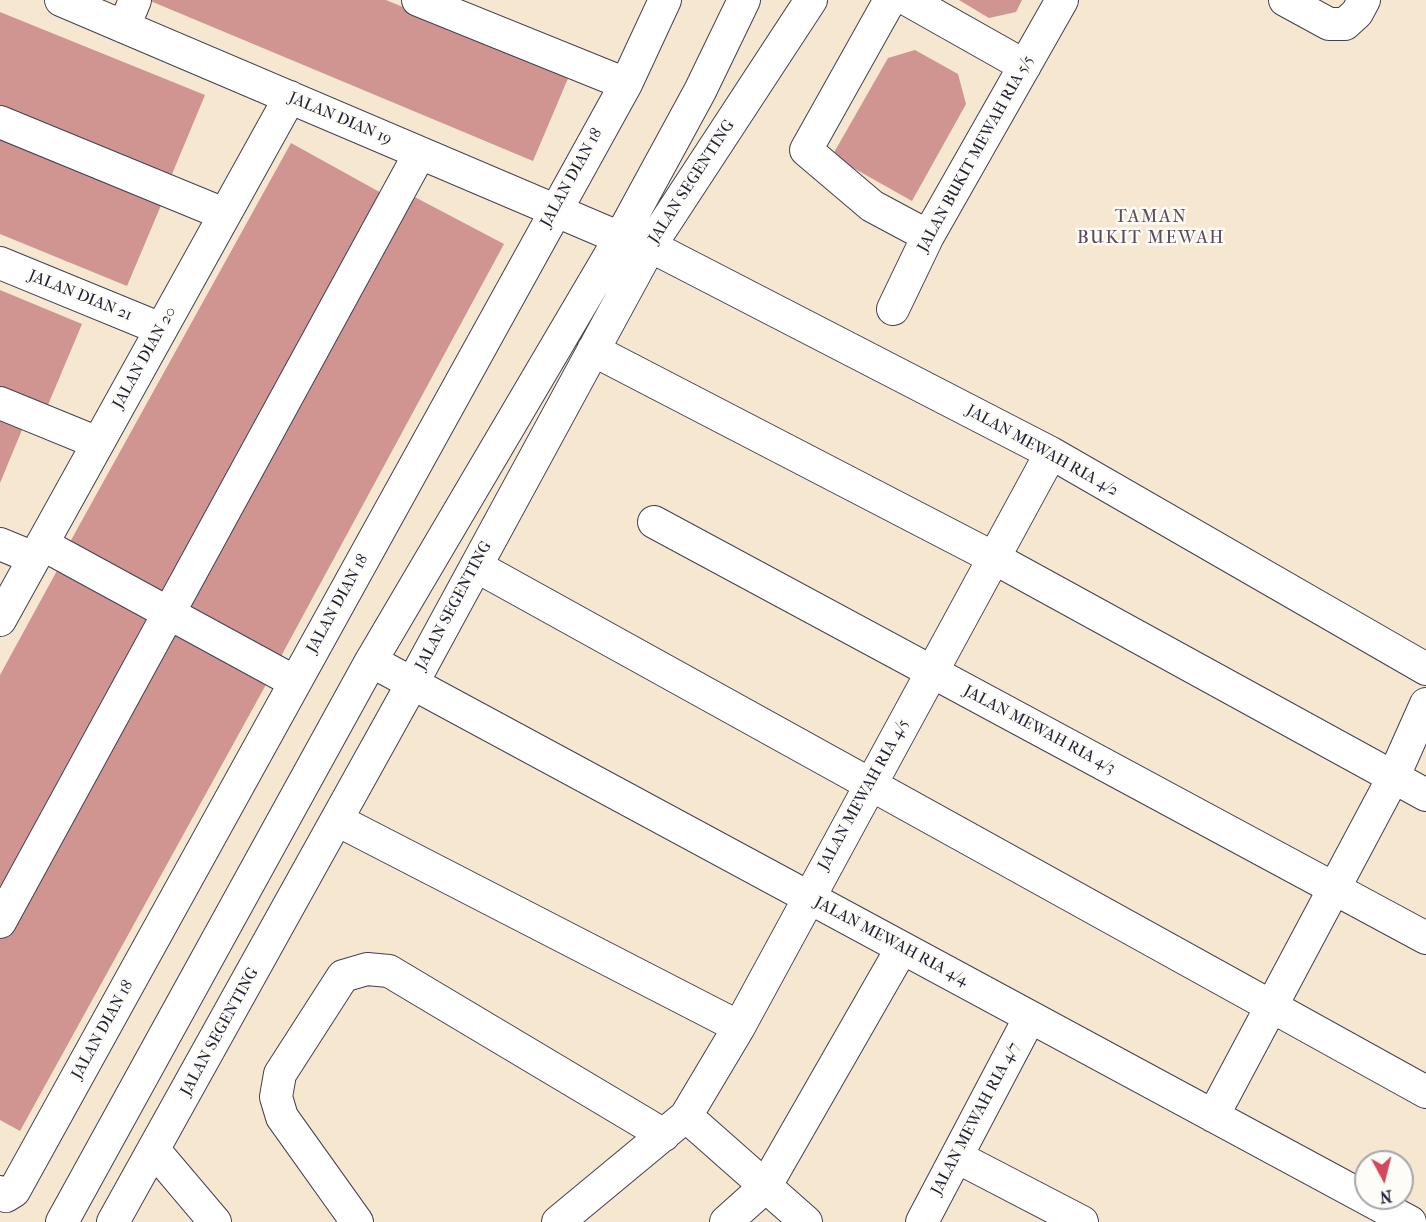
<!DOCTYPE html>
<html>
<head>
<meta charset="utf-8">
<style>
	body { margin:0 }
	#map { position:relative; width:1426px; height:1222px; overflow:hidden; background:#f6e7d1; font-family:"IM FELL French Canon",serif }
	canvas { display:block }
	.north { position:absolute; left:1354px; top:1150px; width:60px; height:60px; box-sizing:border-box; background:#fdfcf7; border:2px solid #a5a5ac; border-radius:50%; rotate:173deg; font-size:16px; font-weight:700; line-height:24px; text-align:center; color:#22223b }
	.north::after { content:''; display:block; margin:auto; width:21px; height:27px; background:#d1495b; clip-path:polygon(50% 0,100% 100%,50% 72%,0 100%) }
</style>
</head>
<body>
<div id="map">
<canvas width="1426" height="1222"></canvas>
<div class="north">N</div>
</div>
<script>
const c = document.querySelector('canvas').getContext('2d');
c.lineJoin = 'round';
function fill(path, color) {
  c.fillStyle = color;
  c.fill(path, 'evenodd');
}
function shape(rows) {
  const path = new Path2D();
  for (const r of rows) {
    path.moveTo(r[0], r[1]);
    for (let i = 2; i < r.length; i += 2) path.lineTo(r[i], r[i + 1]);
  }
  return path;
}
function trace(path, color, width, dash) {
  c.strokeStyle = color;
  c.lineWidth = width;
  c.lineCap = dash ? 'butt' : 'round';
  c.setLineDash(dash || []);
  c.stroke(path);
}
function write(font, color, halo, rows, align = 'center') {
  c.font = font + ' "IM FELL French Canon",serif';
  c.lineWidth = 5;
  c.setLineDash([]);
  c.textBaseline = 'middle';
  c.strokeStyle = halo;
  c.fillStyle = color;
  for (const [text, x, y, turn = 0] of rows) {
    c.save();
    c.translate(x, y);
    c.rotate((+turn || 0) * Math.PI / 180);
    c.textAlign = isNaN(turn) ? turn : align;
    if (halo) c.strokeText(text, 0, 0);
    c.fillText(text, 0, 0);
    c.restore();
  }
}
fill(shape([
	[148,0,386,0,569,76,533,161],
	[959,0,1022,0,1016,12,989,18],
	[0,12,205,95,170,179,0,110],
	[915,50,958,74,966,104,912,201,832,156,888,58],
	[0,136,162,203,127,286,0,234],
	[291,143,385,195,165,593,70,542],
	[409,194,504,244,279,660,182,606],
	[0,290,82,324,45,412,0,393],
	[0,415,24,425,0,483],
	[59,567,154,618,0,900,0,675],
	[172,628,268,681,20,1131,0,1120,0,940]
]), '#d09591');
const minor = shape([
	[61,0,620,238],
	[418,0,626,84],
	[890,0,806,150,872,206,928,236],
	[908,0,1025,66],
	[1285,0,1329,24,1345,24,1357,13,1364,0],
	[124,27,135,0],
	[0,122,224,214],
	[650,246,1051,453,1426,669],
	[0,263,161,329],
	[893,309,928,236,1062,0],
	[593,350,994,558,1426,795],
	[0,403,98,443],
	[654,522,1426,938],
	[0,544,34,558],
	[42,544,295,682],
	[476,566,1426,1092],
	[0,620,290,97],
	[371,661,1410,1222],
	[337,820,739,1027],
	[0,922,420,153],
	[686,1116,806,1222],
	[1213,1116,1393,778,1426,704],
	[154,1150,215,1222],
	[957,1157,1082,1222],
	[0,1192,6,1196,14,1191,626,84,665,0],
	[62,1222,371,661,620,238,700,91,744,0],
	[113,1222,412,684,650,246,811,0],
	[357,1222,282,1117,276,1097,280,1074,343,976,367,969,389,971,664,1135],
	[558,1222,686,1116,739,1027,1051,453],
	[726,1222,765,1187,902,948],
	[922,1222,1030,1017]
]);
trace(minor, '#424052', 34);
trace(minor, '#fff', 32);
write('16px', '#22223b', '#fdfcf7', [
	["JALAN DIAN 19",340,119,23],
	["JALAN BUKIT MEWAH RIA 5/5",976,154,-61],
	["JALAN DIAN 18",572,178,-61],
	["JALAN SEGENTING",692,182,-57],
	["JALAN DIAN 21",80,296,22],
	["JALAN DIAN 20",145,358,-61],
	["JALAN MEWAH RIA 4/2",1042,451,29],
	["JALAN DIAN 18",338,604,-61],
	["JALAN SEGENTING",454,606,-62],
	["JALAN MEWAH RIA 4/3",1039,730,28],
	["JALAN MEWAH RIA 4/5",864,795,-61],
	["JALAN MEWAH RIA 4/4",891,942,28],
	["JALAN DIAN 18",103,1030,-61],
	["JALAN SEGENTING",220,1032,-61],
	["JALAN MEWAH RIA 4/7",976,1119,-62]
]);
c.letterSpacing = '1.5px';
write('18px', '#5f4a59', '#fdfcf7', [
	["TAMAN",1151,218],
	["BUKIT MEWAH",1151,239]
]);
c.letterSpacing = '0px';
</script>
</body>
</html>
